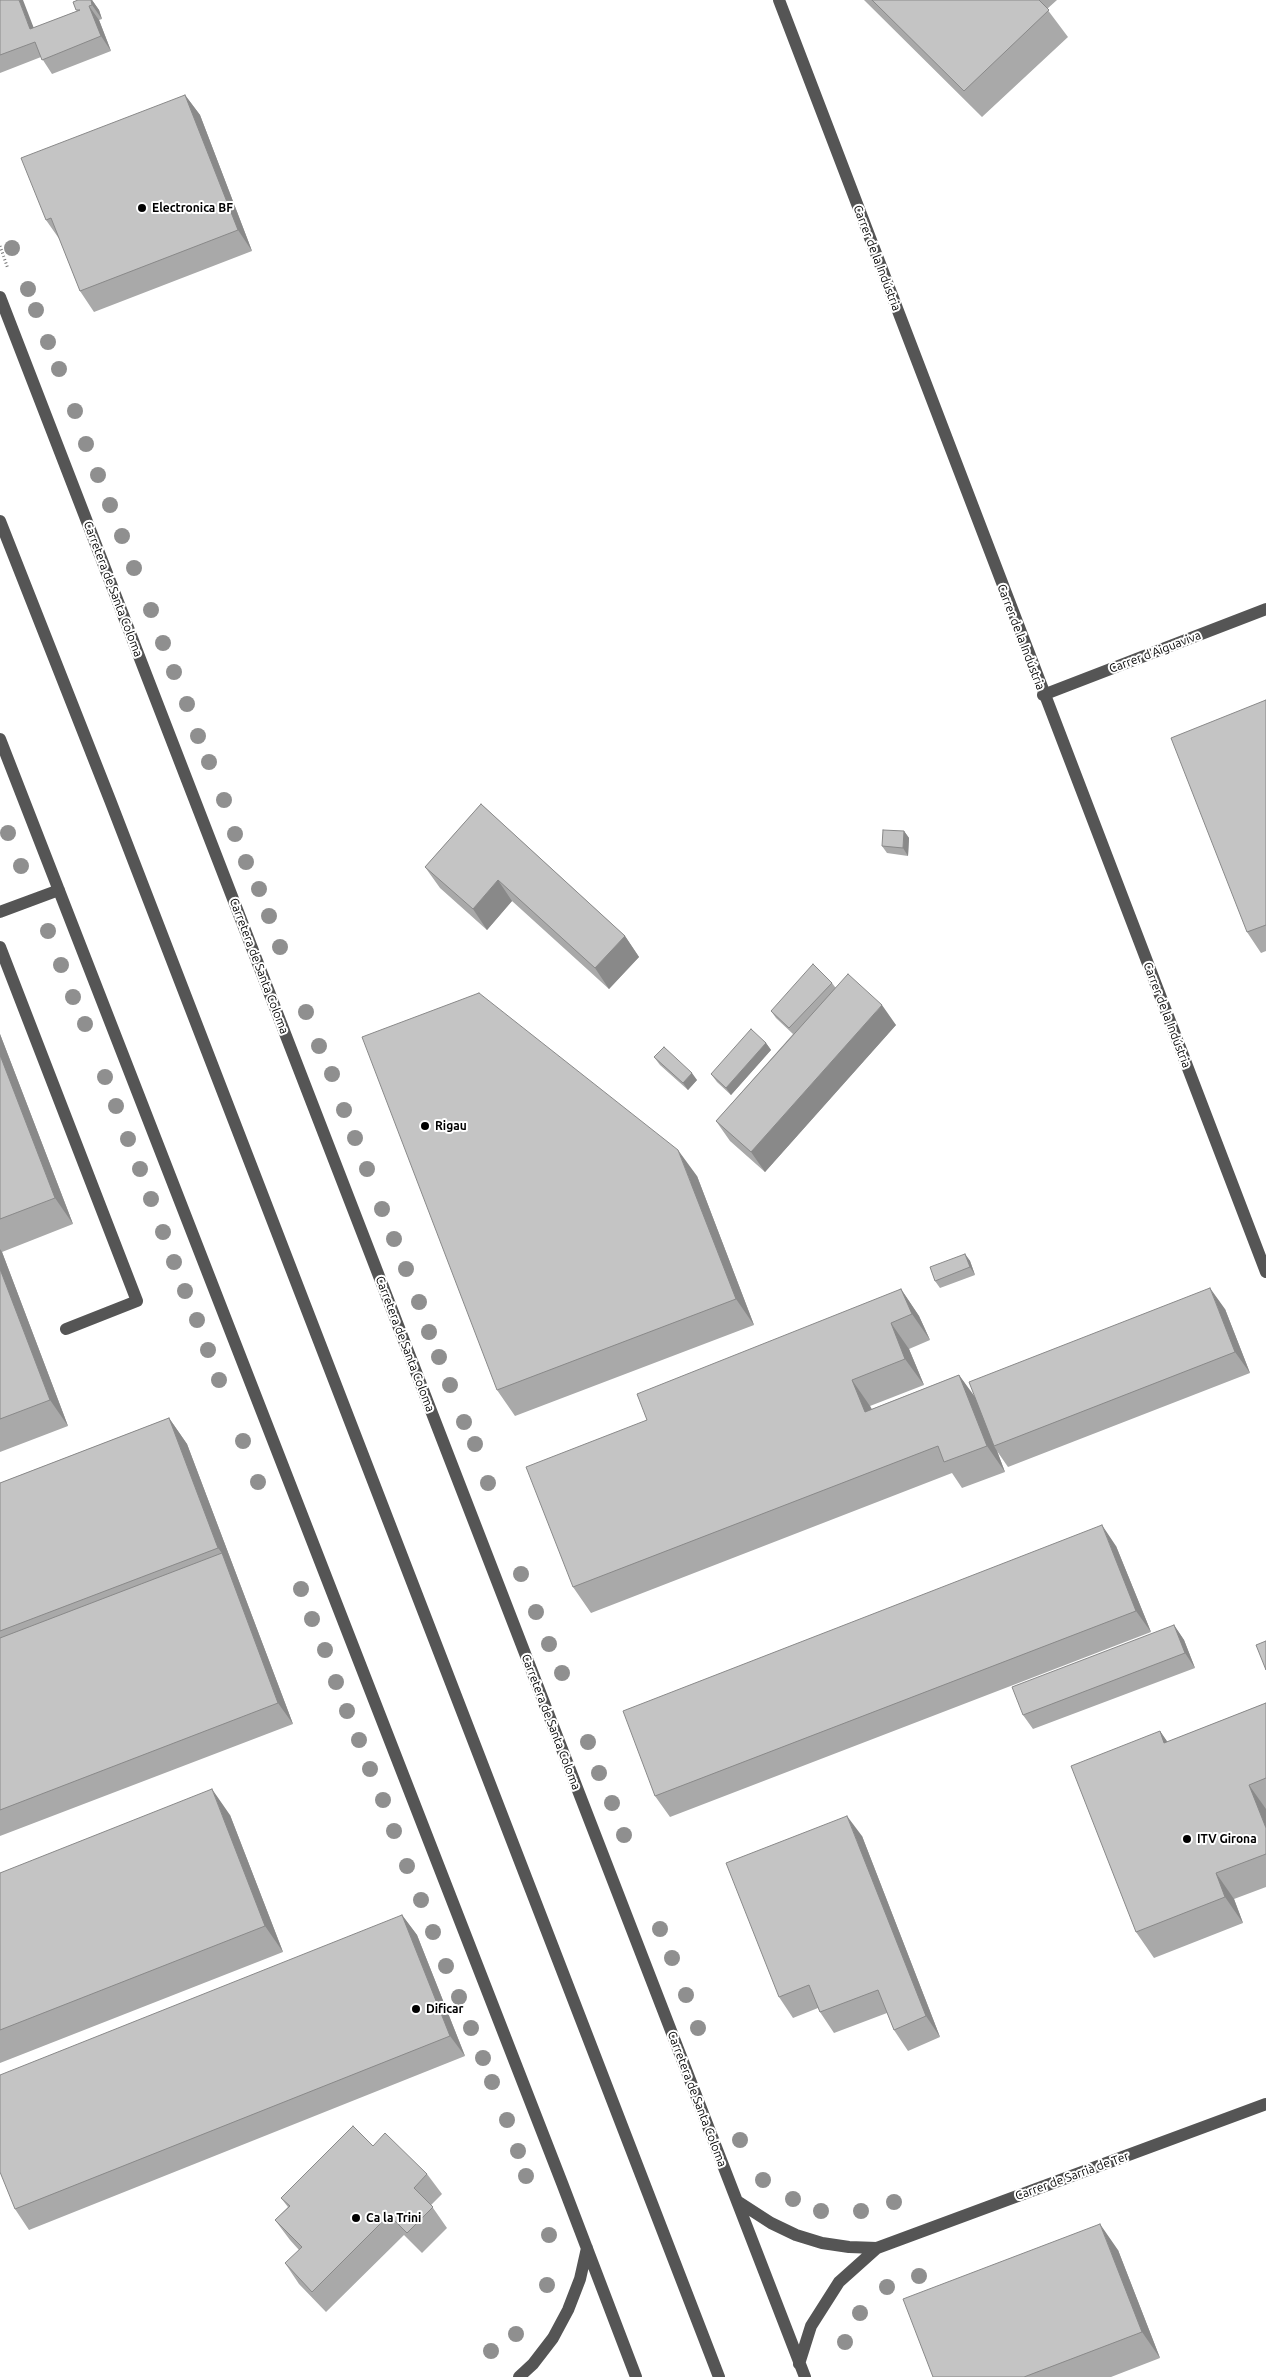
<!DOCTYPE html>
<html>
<head>
<meta charset="utf-8">
<style>
	body { margin:0 }
	canvas { display:block; background:#fff }
</style>
</head>
<body>
<canvas width="1266" height="2377"></canvas>
<script>
const c = document.querySelector('canvas').getContext('2d');
c.lineJoin = 'round';
function shape(rows) {
  const path = new Path2D();
  for (const r of rows) {
    path.moveTo(r[0], r[1]);
    for (let i = 2; i < r.length; i += 2) path.lineTo(r[i], r[i + 1]);
  }
  return path;
}
function trace(path, color, width, dash) {
  c.strokeStyle = color;
  c.lineWidth = width;
  c.lineCap = dash ? 'butt' : 'round';
  c.setLineDash(dash || []);
  c.stroke(path);
}
function fill(path, color) {
  c.fillStyle = color;
  c.fill(path, 'evenodd');
}
function write(font, color, halo, rows, align = 'center') {
  c.font = font + ' Ubuntu,sans-serif';
  c.lineWidth = 4;
  c.setLineDash([]);
  c.textBaseline = 'middle';
  c.strokeStyle = halo;
  c.fillStyle = color;
  for (const [text, x, y, turn = 0] of rows) {
    c.save();
    c.translate(x, y);
    c.rotate((+turn || 0) * Math.PI / 180);
    c.textAlign = isNaN(turn) ? turn : align;
    if (halo) c.strokeText(text, 0, 0);
    c.fillText(text, 0, 0);
    c.restore();
  }
}
trace(shape([
	[0,246,8,269]
]), '#777', 3, [1, 2.5]);
trace(shape([
	[779,0,1266,1272],
	[0,297,805,2377],
	[0,521,110,800,719,2377],
	[1043,695,1266,609],
	[0,739,562,2183,636,2377],
	[0,912,59,890],
	[0,947,137,1301,66,1329],
	[737,2201,771,2223,796,2235,822,2243,849,2247,877,2248],
	[799,2364,811,2326,839,2282,877,2248,1266,2104],
	[519,2377,533,2364,553,2338,568,2310,580,2279,587,2248]
]), '#555', 12);
c.fillStyle = '#8f8f8f';
for (const [x, y] of [
	[12,248],
	[28,289],
	[36,310],
	[48,342],
	[59,369],
	[75,411],
	[86,444],
	[98,475],
	[110,505],
	[122,536],
	[134,568],
	[151,610],
	[163,643],
	[174,672],
	[187,704],
	[198,736],
	[209,762],
	[224,800],
	[8,833],
	[235,834],
	[246,862],
	[21,866],
	[259,889],
	[269,916],
	[48,931],
	[280,947],
	[61,965],
	[73,997],
	[306,1012],
	[85,1024],
	[319,1046],
	[332,1074],
	[105,1077],
	[116,1106],
	[344,1110],
	[355,1138],
	[128,1139],
	[140,1169],
	[367,1169],
	[151,1199],
	[382,1209],
	[163,1232],
	[394,1239],
	[174,1262],
	[406,1269],
	[185,1291],
	[419,1302],
	[197,1320],
	[429,1332],
	[208,1350],
	[439,1357],
	[219,1380],
	[450,1385],
	[464,1422],
	[243,1441],
	[475,1444],
	[258,1482],
	[488,1483],
	[521,1574],
	[301,1589],
	[536,1612],
	[312,1619],
	[549,1644],
	[325,1650],
	[562,1673],
	[336,1682],
	[347,1711],
	[359,1740],
	[588,1742],
	[370,1769],
	[599,1773],
	[383,1800],
	[612,1803],
	[394,1831],
	[624,1835],
	[407,1866],
	[421,1900],
	[660,1929],
	[433,1932],
	[672,1958],
	[446,1966],
	[686,1995],
	[459,1997],
	[471,2028],
	[698,2028],
	[483,2058],
	[492,2082],
	[507,2120],
	[740,2140],
	[518,2151],
	[526,2176],
	[763,2180],
	[793,2199],
	[894,2202],
	[821,2211],
	[861,2211],
	[549,2235],
	[919,2276],
	[547,2285],
	[887,2287],
	[860,2313],
	[516,2334],
	[845,2342],
	[491,2351]
]) {
  c.beginPath();
  c.arc(x, y, 8, 0, 2 * Math.PI);
  c.fill();
}
fill(shape([
	[0,0,34,28,77,11,73,2,92,0,99,10,102,19,99,20,111,51,52,74,41,57,0,73],
	[864,0,1057,0,1047,9,1068,37,982,117],
	[185,95,200,115,252,251,94,312,80,291,60,240,46,220],
	[1266,700,1266,951,1261,953,1247,932],
	[481,804,625,936,639,957,609,989,512,901,487,930,440,888,425,867],
	[904,831,909,838,908,856,887,853,882,846],
	[832,983,835,987,896,1025,765,1172,730,1141,716,1121,793,1034,776,1018,771,1011],
	[0,1034,73,1224,2,1252,68,1426,0,1452],
	[766,1043,771,1050,731,1095,717,1082,711,1074],
	[654,1057,697,1080,688,1090,660,1065],
	[697,1176,754,1325,515,1416,497,1390],
	[965,1254,970,1261,975,1275,940,1288,935,1281],
	[901,1289,919,1316,930,1340,909,1349,924,1385,870,1406,872,1409,959,1375,974,1397,1225,1309,1250,1373,1008,1467,997,1451,1005,1472,962,1488,952,1473,591,1613,573,1587,647,1420],
	[169,1418,187,1444,293,1724,0,1836,0,1483],
	[1116,1546,1151,1632,670,1817,655,1796],
	[1174,1625,1184,1640,1195,1668,1033,1729,1023,1715],
	[1266,1703,1266,1887,1234,1899,1243,1923,1154,1958,1136,1932,1160,1731,1167,1742],
	[230,1815,283,1952,0,2063,0,1873],
	[862,1836,940,2037,908,2051,894,2030,887,2013,834,2033,820,2012,818,2008,793,2018,779,1997],
	[402,1915,417,1935,465,2056,29,2230,15,2209],
	[373,2146,427,2174,442,2194,431,2205,447,2228,422,2253,404,2235,326,2312,299,2284,285,2263,299,2250,290,2240,275,2220,288,2207,281,2198],
	[1118,2250,1160,2358,1111,2377,933,2377]
]), '#a9a9a9');
fill(shape([
	[19,0,23,0,40,44,30,29],
	[91,0,92,0,99,10,102,19,92,5],
	[89,6,99,20,111,51,101,36],
	[185,95,200,115,252,251,238,230],
	[904,831,909,838,908,856,903,848],
	[498,880,512,901,487,930,473,909],
	[625,936,639,957,609,989,595,968],
	[882,1005,896,1025,765,1172,751,1152],
	[0,1034,73,1224,55,1198,0,1055],
	[766,1043,771,1050,731,1095,726,1088],
	[692,1073,697,1080,688,1090,683,1083],
	[678,1150,697,1176,754,1325,736,1299],
	[0,1249,2,1252,68,1426,50,1400,0,1269],
	[965,1254,970,1261,975,1275,970,1267],
	[1210,1288,1225,1309,1250,1373,1235,1352],
	[901,1289,919,1316,930,1340,912,1314],
	[891,1323,909,1349,924,1385,905,1359],
	[959,1375,978,1401,994,1446,997,1451,1005,1472,987,1446],
	[852,1380,870,1406,883,1438,865,1412],
	[169,1418,187,1444,293,1724,278,1703,222,1553,218,1548],
	[1102,1525,1116,1546,1151,1632,1136,1611],
	[1174,1625,1184,1640,1195,1668,1185,1653],
	[1160,1731,1178,1757,1164,1743],
	[1249,1785,1266,1809,1266,1828],
	[212,1789,230,1815,283,1952,265,1926],
	[847,1816,862,1836,940,2037,926,2016],
	[1216,1873,1234,1899,1243,1923,1225,1897],
	[402,1915,417,1935,465,2056,450,2036],
	[1100,2224,1118,2250,1160,2358,1142,2332]
]), '#898989');
const building = shape([
	[0,0,19,0,30,29,80,10,76,10,73,2,78,0,91,0,92,5,89,6,101,36,42,60,35,42,0,55,0,0],
	[872,0,1039,0,1049,10,964,91,872,0],
	[185,95,238,230,80,291,51,218,46,220,21,158,185,95],
	[1266,700,1266,925,1247,932,1171,738,1266,700],
	[481,804,625,936,595,968,498,880,473,909,425,867,481,804],
	[883,830,904,831,903,848,882,846,883,830],
	[813,964,832,983,789,1028,771,1011,813,964],
	[848,974,882,1005,751,1152,716,1121,848,974],
	[479,993,678,1150,736,1299,497,1390,362,1037,479,993],
	[751,1029,766,1043,726,1088,711,1074,751,1029],
	[664,1047,692,1073,683,1083,654,1057,664,1047],
	[0,1055,55,1198,0,1219,0,1055],
	[965,1254,970,1267,935,1281,930,1267,965,1254],
	[0,1269,50,1400,0,1419,0,1269],
	[1210,1288,1235,1352,994,1446,969,1382,1210,1288],
	[901,1289,912,1314,891,1323,905,1359,852,1380,865,1412,959,1375,987,1446,944,1462,938,1446,573,1587,526,1467,647,1420,637,1394,901,1289],
	[169,1418,218,1548,0,1631,0,1483,169,1418],
	[1102,1525,1136,1611,655,1796,623,1711,1102,1525],
	[222,1553,278,1703,0,1810,0,1638,222,1553],
	[1174,1625,1185,1653,1023,1715,1012,1687,1174,1625],
	[1266,1641,1266,1670,1256,1645,1266,1641],
	[1266,1703,1266,1778,1249,1785,1266,1828,1266,1854,1216,1873,1225,1897,1136,1932,1071,1766,1160,1731,1164,1743,1266,1703],
	[212,1789,265,1926,0,2030,0,1873,212,1789],
	[847,1816,926,2016,894,2030,878,1990,820,2012,809,1985,779,1997,726,1863,847,1816],
	[402,1915,450,2036,15,2209,0,2172,0,2075,402,1915],
	[353,2126,373,2146,385,2133,427,2174,414,2188,433,2207,407,2233,389,2215,312,2292,285,2263,302,2247,275,2220,290,2206,281,2198,353,2126],
	[1100,2224,1142,2332,1024,2377,933,2377,903,2299,1100,2224]
]);
fill(building, '#c4c4c4');
trace(building, '#898989', 1);
for (const [x, y, r, color] of [
	[142,208,5,"#000"],
	[425,1126,5,"#000"],
	[1187,1839,5,"#000"],
	[416,2009,5,"#000"],
	[356,2218,5,"#000"]
]) {
  const dot = new Path2D();
  dot.arc(x, y, r, 0, 2 * Math.PI);
  c.fillStyle = color;
  c.fill(dot);
  trace(dot, '#fff', 2);
}
write('bold 12px', '#000', '#fff', [
	["Electronica BF",152,208],
	["Rigau",435,1126],
	["ITV Girona",1197,1839],
	["Dificar",426,2009],
	["Ca la Trini",366,2218]
], 'left');
write('12px', '#000', '#fff', [
	["Carrer de la Indústria",877,258,69],
	["Carretera de Santa Coloma",113,589,69],
	["Carrer de la Indústria",1021,637,69],
	["Carrer d'Aiguaviva",1155,652,-21],
	["Carretera de Santa Coloma",259,966,69],
	["Carrer de la Indústria",1167,1015,69],
	["Carretera de Santa Coloma",405,1344,69],
	["Carretera de Santa Coloma",551,1722,69],
	["Carretera de Santa Coloma",697,2099,69],
	["Carrer de Sarrià de Ter",1072,2176,-20]
]);
</script>
</body>
</html>
